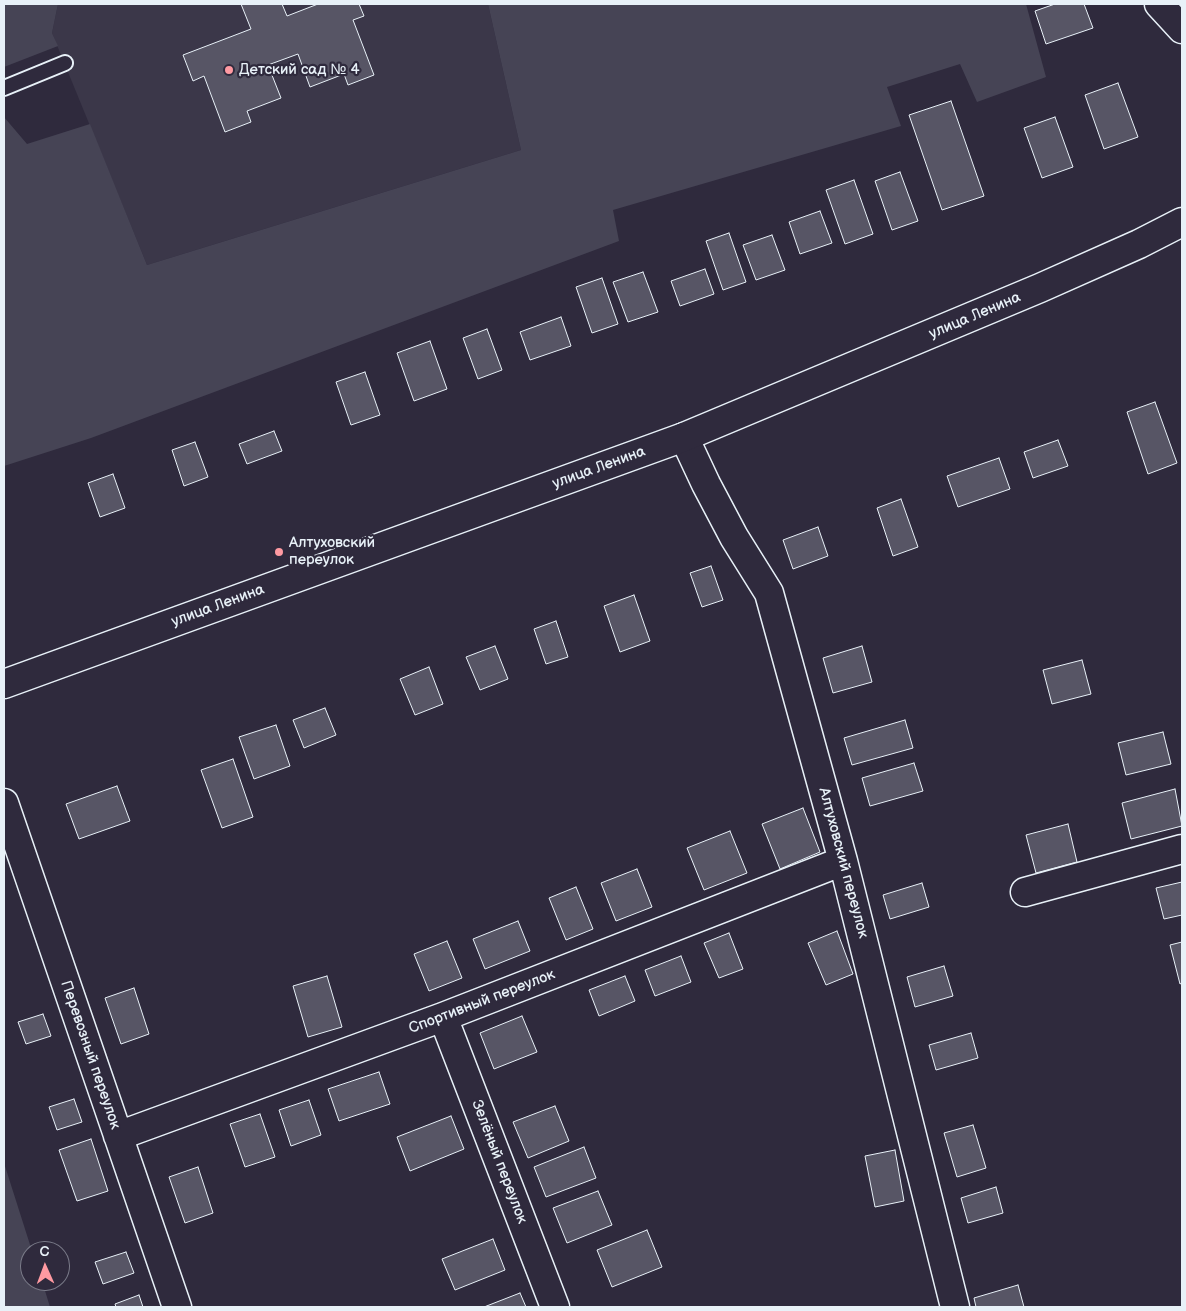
<!DOCTYPE html>
<html>
<head>
<meta charset="utf-8">
<style>
	body { margin:0 }
	#map { position:relative; width:1186px; height:1311px; overflow:hidden; background:#2f2a3d; font-family:"Balsamiq Sans",sans-serif }
	canvas { display:block }
	.frame { position:absolute; inset:0; border:5px solid #e8f1f8; pointer-events:none }
	.north { position:absolute; left:20px; top:1241px; width:50px; height:50px; box-sizing:border-box; background:#2f2a3d; border:1px solid #797a88; border-radius:50%; rotate:358deg; font-size:14px; font-weight:700; line-height:20px; text-align:center; color:#e8f1f8 }
	.north::after { content:''; display:block; margin:auto; width:18px; height:22px; background:#ff9aa2; clip-path:polygon(50% 0,100% 100%,50% 72%,0 100%) }
</style>
</head>
<body>
<div id="map">
<canvas width="1186" height="1311"></canvas>
<div class="frame"></div>
<div class="north">С</div>
</div>
<script>
const c = document.querySelector('canvas').getContext('2d');
c.lineJoin = 'round';
function fill(path, color) {
  c.fillStyle = color;
  c.fill(path, 'evenodd');
}
function shape(rows) {
  const path = new Path2D();
  for (const r of rows) {
    path.moveTo(r[0], r[1]);
    for (let i = 2; i < r.length; i += 2) path.lineTo(r[i], r[i + 1]);
  }
  return path;
}
function trace(path, color, width, dash) {
  c.strokeStyle = color;
  c.lineWidth = width;
  c.lineCap = dash ? 'butt' : 'round';
  c.setLineDash(dash || []);
  c.stroke(path);
}
function write(font, color, halo, rows, align = 'center') {
  c.font = font + ' "Balsamiq Sans",sans-serif';
  c.lineWidth = 4.5;
  c.setLineDash([]);
  c.textBaseline = 'middle';
  c.strokeStyle = halo;
  c.fillStyle = color;
  for (const [text, x, y, turn = 0] of rows) {
    c.save();
    c.translate(x, y);
    c.rotate((+turn || 0) * Math.PI / 180);
    c.textAlign = isNaN(turn) ? turn : align;
    if (halo) c.strokeText(text, 0, 0);
    c.fillText(text, 0, 0);
    c.restore();
  }
}
fill(shape([
	[58,4,488,4,521,150,147,265,52,33]
]), '#3b3749');
fill(shape([
	[4,4,58,4,52,33,58,46,4,67],
	[488,4,1026,4,1046,77,977,102,960,64,887,87,901,126,613,210,619,241,91,438,4,466,4,117,27,144,90,124,147,265,521,150],
	[4,1163,32,1251,30,1251,30,1281,42,1281,50,1307,4,1307]
]), '#464455');
const building = shape([
	[241,4,282,4,287,16,318,4,359,4,364,16,353,20,374,75,348,85,344,74,310,87,298,54,268,65,281,98,247,111,251,122,225,132,204,76,193,81,183,55,251,29,241,4],
	[1055,4,1084,4,1093,28,1046,44,1035,11,1055,4],
	[1118,83,1138,137,1104,149,1085,95,1118,83],
	[951,101,984,196,942,210,909,115,951,101],
	[1055,117,1073,167,1042,178,1024,128,1055,117],
	[900,172,918,221,892,230,875,181,900,172],
	[854,180,873,234,845,244,826,190,854,180],
	[820,211,832,243,800,254,789,222,820,211],
	[729,233,746,282,723,290,706,241,729,233],
	[772,235,785,270,756,280,743,245,772,235],
	[705,269,714,294,680,306,671,281,705,269],
	[643,272,658,312,628,322,613,282,643,272],
	[602,278,618,324,592,333,576,287,602,278],
	[561,317,571,346,530,360,520,332,561,317],
	[487,329,502,370,478,379,463,338,487,329],
	[430,341,447,389,414,401,397,353,430,341],
	[365,372,380,415,351,425,336,382,365,372],
	[1155,402,1177,463,1148,474,1127,412,1155,402],
	[274,431,282,451,247,464,239,444,274,431],
	[1058,440,1068,466,1033,478,1024,452,1058,440],
	[195,442,208,477,184,486,172,450,195,442],
	[999,458,1010,489,958,507,947,476,999,458],
	[113,474,125,508,100,517,88,483,113,474],
	[901,499,918,547,893,556,877,508,901,499],
	[818,527,828,556,793,569,783,540,818,527],
	[711,566,723,600,702,607,690,573,711,566],
	[634,595,650,641,620,652,604,606,634,595],
	[556,621,568,657,546,664,534,629,556,621],
	[495,646,508,679,480,690,466,657,495,646],
	[862,646,872,682,833,693,823,658,862,646],
	[1082,660,1091,694,1052,704,1043,670,1082,660],
	[429,667,443,704,415,715,400,679,429,667],
	[325,708,336,735,304,748,293,720,325,708],
	[905,720,913,748,852,765,844,738,905,720],
	[276,725,290,766,254,779,239,737,276,725],
	[1163,732,1171,764,1126,775,1118,743,1163,732],
	[233,759,253,817,222,828,201,770,233,759],
	[914,763,923,791,870,806,862,778,914,763],
	[117,786,130,821,79,839,66,804,117,786],
	[1175,789,1182,826,1131,839,1122,803,1175,789],
	[803,808,820,852,780,869,762,824,803,808],
	[1068,824,1077,862,1036,873,1026,835,1068,824],
	[730,831,747,873,704,890,687,848,730,831],
	[637,869,652,907,616,921,601,883,637,869],
	[1182,882,1182,915,1164,919,1156,888,1182,882],
	[922,883,929,907,890,919,883,895,922,883],
	[576,887,593,929,566,940,549,898,576,887],
	[518,921,530,951,485,969,473,939,518,921],
	[837,931,853,974,826,985,808,943,837,931],
	[729,933,743,969,719,978,704,943,729,933],
	[447,941,462,978,429,991,414,954,447,941],
	[1182,942,1182,983,1180,984,1170,945,1182,942],
	[681,956,691,982,655,996,645,970,681,956],
	[944,966,953,996,915,1007,907,977,944,966],
	[327,976,342,1027,308,1037,293,986,327,976],
	[625,976,635,1001,599,1016,589,990,625,976],
	[134,988,149,1034,121,1044,105,998,134,988],
	[43,1014,51,1036,26,1044,18,1022,43,1014],
	[522,1016,537,1052,494,1069,480,1033,522,1016],
	[971,1033,978,1058,936,1070,929,1045,971,1033],
	[379,1072,390,1104,339,1121,328,1089,379,1072],
	[74,1099,82,1122,57,1130,49,1107,74,1099],
	[309,1100,321,1135,291,1146,279,1110,309,1100],
	[555,1106,569,1141,528,1158,513,1122,555,1106],
	[260,1114,275,1157,245,1167,230,1124,260,1114],
	[451,1116,464,1149,410,1171,397,1137,451,1116],
	[973,1125,986,1168,957,1177,944,1133,973,1125],
	[91,1139,108,1191,77,1201,59,1150,91,1139],
	[584,1147,596,1178,546,1197,534,1167,584,1147],
	[895,1150,904,1201,875,1207,865,1156,895,1150],
	[198,1167,213,1213,185,1223,169,1177,198,1167],
	[996,1187,1003,1213,968,1223,961,1198,996,1187],
	[598,1191,612,1225,567,1243,553,1208,598,1191],
	[647,1230,662,1267,612,1287,597,1250,647,1230],
	[493,1239,505,1270,455,1290,442,1259,493,1239],
	[126,1252,134,1273,103,1284,95,1262,126,1252],
	[1018,1285,1024,1307,976,1307,974,1298,1018,1285],
	[520,1293,526,1307,484,1307,520,1293],
	[139,1295,143,1307,116,1307,115,1304,139,1295]
]);
fill(building, '#575565');
trace(building, '#e8f1f8', 1);
const lane = shape([
	[4,88,65,63]
]);
const street = shape([
	[1159,4,1182,29],
	[684,437,706,484,734,537,769,593,843,861,955,1307],
	[4,803,177,1307],
	[1025,892,1182,849],
	[443,1017,555,1307],
	[118,1136,443,1017,843,861]
]);
const secondary = shape([
	[4,684,684,437,1040,288,1139,244,1182,222]
]);
trace(lane, '#e8f1f8', 18);
trace(street, '#e8f1f8', 31);
trace(secondary, '#e8f1f8', 31);
trace(lane, '#2f2a3d', 14);
trace(street, '#2f2a3d', 28);
trace(secondary, '#2f2a3d', 28);
for (const [x, y, r, color] of [
	[229,70,5,"#ff9aa2"],
	[279,552,5,"#ff9aa2"]
]) {
  const dot = new Path2D();
  dot.arc(x, y, r, 0, 2 * Math.PI);
  c.fillStyle = color;
  c.fill(dot);
  trace(dot, '#2f2a3d', 2);
}
write('15px', '#e8f1f8', '#2f2a3d', [
	["Детский сад № 4",239,70],
	["Алтуховский",289,543],
	["переулок",289,560]
], 'left');
write('15px', '#e8f1f8', '#2f2a3d', [
	["улица Ленина",975,316,-23],
	["улица Ленина",599,468,-20],
	["улица Ленина",218,606,-20],
	["Алтуховский переулок",843,863,75],
	["Спортивный переулок",482,1002,-21],
	["Перевозный переулок",90,1055,71],
	["Зелёный переулок",499,1162,69]
]);
</script>
</body>
</html>
